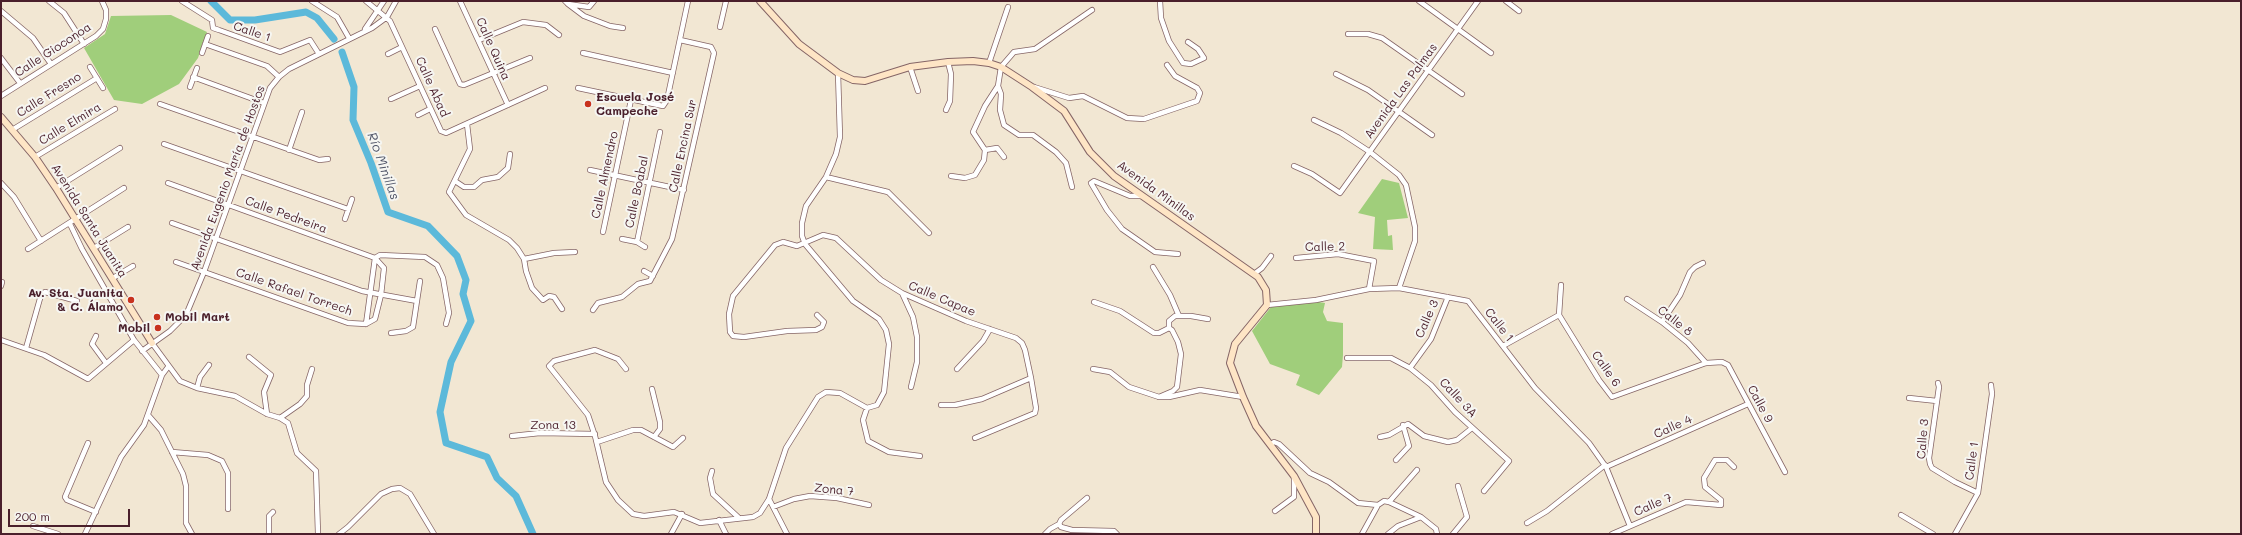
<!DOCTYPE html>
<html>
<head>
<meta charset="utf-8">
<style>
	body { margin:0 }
	#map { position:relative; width:2242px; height:535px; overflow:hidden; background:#f2e7d3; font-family:Mali,sans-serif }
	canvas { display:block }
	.frame { position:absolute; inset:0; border:2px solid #4a1f2b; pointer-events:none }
	.scale { position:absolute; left:8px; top:509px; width:122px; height:18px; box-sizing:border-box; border:2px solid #4a1f2b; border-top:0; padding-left:5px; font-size:12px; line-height:14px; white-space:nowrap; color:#4a1f2b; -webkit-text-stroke:3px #f6f6f2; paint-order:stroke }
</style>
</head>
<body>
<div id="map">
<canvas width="2242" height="535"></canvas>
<div class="frame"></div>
<div class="scale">200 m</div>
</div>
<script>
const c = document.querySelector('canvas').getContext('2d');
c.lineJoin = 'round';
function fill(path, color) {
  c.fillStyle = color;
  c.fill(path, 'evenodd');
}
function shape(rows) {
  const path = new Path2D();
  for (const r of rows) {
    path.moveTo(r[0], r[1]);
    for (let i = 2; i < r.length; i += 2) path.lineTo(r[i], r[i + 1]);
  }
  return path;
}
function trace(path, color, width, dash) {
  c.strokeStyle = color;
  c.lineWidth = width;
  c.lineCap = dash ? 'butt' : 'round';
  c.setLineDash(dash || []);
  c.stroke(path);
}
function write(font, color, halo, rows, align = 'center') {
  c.font = font + ' Mali,sans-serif';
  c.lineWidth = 4;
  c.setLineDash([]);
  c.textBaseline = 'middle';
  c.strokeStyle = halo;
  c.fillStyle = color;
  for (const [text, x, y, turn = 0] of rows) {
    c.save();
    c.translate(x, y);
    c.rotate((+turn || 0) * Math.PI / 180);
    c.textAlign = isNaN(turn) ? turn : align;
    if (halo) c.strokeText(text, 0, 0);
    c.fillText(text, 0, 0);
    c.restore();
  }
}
fill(shape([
	[171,15,207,32,198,58,179,84,142,104,114,100,84,48,105,34,111,16],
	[1382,179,1399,183,1408,218,1387,220,1388,236,1392,235,1393,250,1373,249,1375,217,1358,213],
	[1319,302,1325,303,1323,312,1327,321,1343,323,1343,355,1342,367,1319,395,1296,385,1300,375,1270,364,1252,331,1271,307]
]), '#a0ce7b');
trace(shape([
	[211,1,230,20,255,20,306,12,317,18,334,39],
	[342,52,354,87,353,120,371,163,388,212,428,226,457,256,466,280,463,294,471,321,451,362,440,412,446,443,487,457,497,478,516,496,533,534]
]), '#5cb9da', 7);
const street = shape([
	[49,1,64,13,84,44],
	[182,1,212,20,213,28,219,30,280,52,310,40,319,54],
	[312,1,337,17,349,38],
	[366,1,390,21,441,131,446,133,545,88],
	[460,1,508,105],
	[565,1,568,4,589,7,594,1],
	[1160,1,1161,18,1169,41,1183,63,1191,64,1204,58,1198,49,1188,42],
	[1419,1,1491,53],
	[1506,1,1519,11],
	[568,4,584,16,610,26,623,28],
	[1,11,33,38,51,64],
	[720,27,726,1],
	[365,29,384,1],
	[435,29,460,84,464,85,530,58],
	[1348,34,1368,34,1382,38,1462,94],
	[479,40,523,22,546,25,559,35],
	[205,44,267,66,279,77],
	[202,53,208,36],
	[583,53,673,73],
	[388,54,402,47],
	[1,58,20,83],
	[989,63,1008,7],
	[90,67,103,88],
	[910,67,918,91],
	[1336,74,1368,90,1432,135],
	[193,77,264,103],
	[998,86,1001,94,1000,110,1004,125,1019,135,1033,135,1056,152,1066,163,1072,187],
	[190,87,197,68],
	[1034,87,1069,98,1083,96,1127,118,1144,119,1197,101,1200,93,1197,88,1175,76,1167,65],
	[578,88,663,106,667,100,688,1],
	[1,96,96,36,103,29,106,19,106,10,102,1],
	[391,99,420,86],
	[160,104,319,160,328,159],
	[946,110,950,101,951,74,948,62],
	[418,115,430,109],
	[1314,120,1341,133,1370,152,1399,175,1406,185,1415,227,1415,241,1399,288],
	[467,124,470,149,449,192,466,215,509,240,517,248,524,259,526,271,532,288,543,300,549,296,554,297,562,309],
	[12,130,97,78],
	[164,144,348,209],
	[289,150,302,112],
	[985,150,997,148,1004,157],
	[35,157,115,109],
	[1294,166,1312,174,1340,193,1478,1],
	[590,170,684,190],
	[951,176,965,178,975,175,984,160,985,150,973,132,985,106,998,86,1001,67,1014,52,1035,49,1092,10],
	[826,177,888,192,929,233],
	[455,181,464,187,474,187,482,180,498,177,508,168,510,154],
	[1,183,14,197,41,241],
	[168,183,375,258,384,268,381,295,375,319,366,324],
	[56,188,120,148],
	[1142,196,1130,196,1094,181,1091,183,1107,210,1122,229,1155,252,1178,254],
	[345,219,352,199],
	[172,223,362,291,417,301],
	[70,224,82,249,134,340,162,375],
	[603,232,631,100],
	[622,239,637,242,645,247],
	[637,242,660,132],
	[94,248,128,227],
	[28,249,124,188],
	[375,258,380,255,425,257,437,265,443,278,449,313,446,324],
	[1296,258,1338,254,1374,261,1369,289],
	[524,259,554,253,575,252],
	[176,262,348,323,366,324,375,258],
	[1153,267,1170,295,1179,316],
	[644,271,653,276],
	[1254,274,1262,268,1271,256],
	[113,278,133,266],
	[1561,285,1559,315,1599,380,1612,397,1706,363,1722,362,1728,365,1785,472],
	[1,286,2,282],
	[902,293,913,317,917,337,917,362,911,387],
	[1627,299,1662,322,1688,343,1706,363],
	[1094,302,1120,311,1154,333,1159,333,1169,328,1172,330,1178,342,1181,354,1177,387,1173,391,1159,397],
	[1267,305,1316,300,1369,289,1399,288,1468,301,1535,388,1589,443,1606,467,1630,526],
	[593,310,598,303,622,297,638,284,650,281,672,239,714,53,711,47,680,40],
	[817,315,824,322,822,327,816,330,787,331,744,337,733,336,730,332,729,314,733,296,775,245,783,242,797,246,823,235,836,238,881,280,902,293,966,321,1016,338,1022,343,1025,350,1031,378,1036,408,1035,413,975,438],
	[1662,322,1680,295,1690,272,1695,267,1703,263],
	[1169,328,1169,321,1175,316,1191,316,1208,319],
	[391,333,406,331,413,327,420,281],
	[96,336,92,344,106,363],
	[1,340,44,355,88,379,134,340],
	[152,343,180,381,197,388,235,396,267,414,280,418,288,423,297,453,316,471,318,534],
	[1503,346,1559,315],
	[26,348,41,295,45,292,77,301],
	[142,351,170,331,186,315,204,272,270,88,279,77,289,69,372,28,387,17,396,1],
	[249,357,271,375,264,392,267,414],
	[1347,358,1391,358,1410,368,1431,385,1455,412,1509,461,1484,491],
	[1410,368,1431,339,1448,297],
	[626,369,618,359,595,350,554,361,549,366,588,415,595,436,606,482,618,500,633,514,644,516,674,512,700,523,753,517,760,513,769,499,786,448,818,397,826,392,840,393,867,408,877,405,884,392,889,344,886,330,879,319,853,301,805,244,802,236,802,223,806,206,826,177,836,154,840,137,838,73],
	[957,369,983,341,990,329],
	[1093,369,1110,372,1129,387,1159,397,1169,397,1200,390,1243,397],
	[1938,383,1939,387,1929,458,1930,464,1932,468,1955,482,1978,493],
	[197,388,200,377,209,365],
	[652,389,660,422,660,429,654,437],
	[1909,398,1937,401],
	[941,405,955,405,982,399,1031,378],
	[867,408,863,420,868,441,889,452,920,456],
	[148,415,161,430,183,474,186,486,186,523,192,534],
	[280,418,300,404,307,396,307,385,312,369],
	[512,436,540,433,595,434],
	[1380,437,1389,435,1408,424,1424,436,1448,442,1457,440,1472,428],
	[597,442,633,430,641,430,673,447,683,438],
	[88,443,65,497,67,500,96,512],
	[1271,444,1274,442,1279,444,1310,473,1329,482,1358,503,1378,505],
	[172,452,208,455,222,461,228,473,228,509],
	[1396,460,1409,446,1403,425],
	[1606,467,1748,404],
	[712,471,710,478,713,494,739,518],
	[1087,498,1061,520,1059,524,1061,527,1072,530,1114,531,1117,534],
	[769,499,787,534],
	[1389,502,1421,517,1436,529,1437,534],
	[773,507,794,499,810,496,837,498,869,505],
	[1275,511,1294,497,1294,476],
	[1901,515,1933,534],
	[719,520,726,534],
	[1527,523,1547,511,1605,465],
	[33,526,58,534],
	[85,534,121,457,144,425,162,375,168,367],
	[269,534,269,516,273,512],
	[339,534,348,527,381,494,392,489,400,488,410,494,434,534],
	[671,534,682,514],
	[1045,534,1050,529,1059,524],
	[1362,534,1378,505,1384,501,1389,502,1417,470],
	[1388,534,1398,526,1421,517],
	[1453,534,1467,517,1458,486],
	[1612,534,1686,502,1721,505,1721,500,1705,487,1704,478,1715,460,1727,460,1734,467],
	[1955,534,1978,493,1992,394,1991,385]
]);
const secondary = shape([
	[760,1,799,44,838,73,853,80,865,81,910,67,948,62,973,61,989,63,1001,67,1032,87,1064,111,1090,152,1114,176,1258,277,1266,290,1267,305,1235,344,1230,363,1243,397,1256,426,1294,476,1316,517,1316,534],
	[1,117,35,157,56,188,152,343]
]);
trace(street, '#856566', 6);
trace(secondary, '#856566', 8);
trace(street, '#fff', 4.5);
trace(secondary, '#fee5c5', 6);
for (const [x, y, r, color] of [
	[588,104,4,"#c8321e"],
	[131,300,4,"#c8321e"],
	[157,317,4,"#c8321e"],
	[158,328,4,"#c8321e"]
]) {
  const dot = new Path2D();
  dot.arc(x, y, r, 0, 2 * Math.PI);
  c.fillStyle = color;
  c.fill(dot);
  trace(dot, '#f6f6f2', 1.5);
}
write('12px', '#4a1f2b', '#f6f6f2', [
	["Calle 1",252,32,19],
	["Calle Quina",493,49,66],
	["Calle Gioconoa",53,50,-33],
	["Calle Abad",432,87,66],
	["Avenida Las Palmas",1401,91,-54],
	["Calle Fresno",49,95,-32],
	["Calle Elmira",70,124,-31],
	["Calle Encina Sur",683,146,-78],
	["Calle Almendro",605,175,-78],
	["Avenida Eugenio María de Hostos",228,178,-70],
	["Avenida Minillas",1156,191,36],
	["Calle Boabal",637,192,-78],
	["Calle Pedreira",286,215,20],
	["Avenida Santa Juanita",89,221,58],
	["Calle 2",1325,247,-1],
	["Calle Rafael Torrech",294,292,19],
	["Calle Capae",942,299,23],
	["Calle 3",1427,319,-66],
	["Calle 8",1675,321,38],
	["Calle 1",1499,325,52],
	["Calle 6",1606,369,55],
	["Calle 3A",1458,398,47],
	["Calle 9",1760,404,62],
	["Zona 13",553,425],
	["Calle 4",1673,427,-24],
	["Calle 3",1923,439,-85],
	["Calle 1",1972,461,-82],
	["Zona 7",834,490,6],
	["Calle 7",1653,505,-23]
]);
write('bold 12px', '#4a1f2b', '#f6f6f2', [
	["Escuela José",596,97],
	["Campeche",596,111],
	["Av. Sta. Juanita",123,293,"right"],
	["& C. Álamo",123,307,"right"],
	["Mobil Mart",165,317],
	["Mobil",150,328,"right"]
], 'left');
write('italic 13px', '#505568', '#f6f6f2', [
	["Río Minillas",383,166,70]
]);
</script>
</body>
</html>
